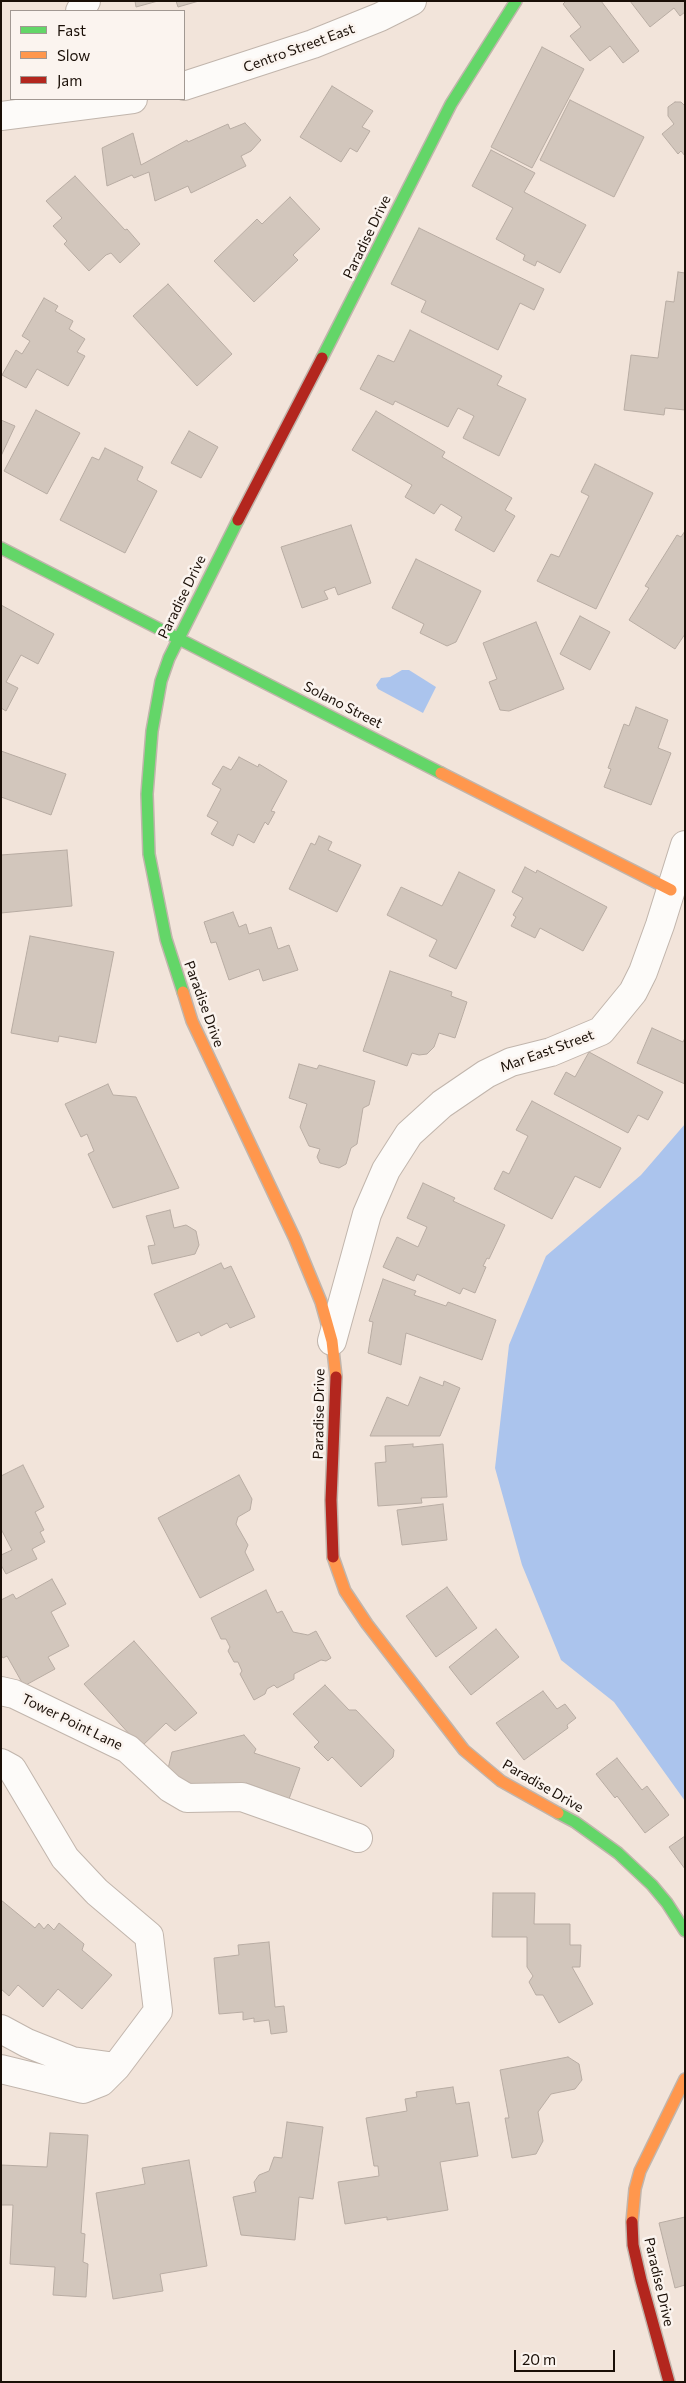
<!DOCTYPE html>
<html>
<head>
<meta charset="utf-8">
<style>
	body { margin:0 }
	#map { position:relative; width:686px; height:2383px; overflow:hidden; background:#f2e4da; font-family:Commissioner,sans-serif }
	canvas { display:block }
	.frame { position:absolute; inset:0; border:2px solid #1a0f07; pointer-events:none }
	.legend { position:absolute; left:10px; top:10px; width:175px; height:90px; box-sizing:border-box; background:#fbf4ef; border:1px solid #a19892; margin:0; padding:6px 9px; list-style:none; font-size:15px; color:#1a0f07 }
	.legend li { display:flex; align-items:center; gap:10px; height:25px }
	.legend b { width:25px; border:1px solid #a19892 }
	.scale { position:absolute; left:514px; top:2350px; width:101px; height:22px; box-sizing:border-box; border:2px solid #1a0f07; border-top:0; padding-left:6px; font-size:15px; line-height:18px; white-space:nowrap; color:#1a0f07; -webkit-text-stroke:4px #fbf4ef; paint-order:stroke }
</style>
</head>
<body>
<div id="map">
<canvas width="686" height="2383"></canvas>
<div class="frame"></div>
<ul class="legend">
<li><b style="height:6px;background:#63d668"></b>Fast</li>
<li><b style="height:6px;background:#ff974d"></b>Slow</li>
<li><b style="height:6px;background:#b3261e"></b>Jam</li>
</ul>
<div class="scale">20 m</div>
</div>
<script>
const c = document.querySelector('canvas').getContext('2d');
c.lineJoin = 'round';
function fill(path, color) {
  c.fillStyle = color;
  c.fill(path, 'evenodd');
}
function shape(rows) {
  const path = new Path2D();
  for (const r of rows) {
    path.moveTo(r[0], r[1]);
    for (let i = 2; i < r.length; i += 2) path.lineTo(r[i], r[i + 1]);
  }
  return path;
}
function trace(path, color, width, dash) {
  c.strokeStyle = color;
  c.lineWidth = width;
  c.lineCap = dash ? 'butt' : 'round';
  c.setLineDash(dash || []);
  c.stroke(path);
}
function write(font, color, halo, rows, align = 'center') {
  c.font = font + ' Commissioner,sans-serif';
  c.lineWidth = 5;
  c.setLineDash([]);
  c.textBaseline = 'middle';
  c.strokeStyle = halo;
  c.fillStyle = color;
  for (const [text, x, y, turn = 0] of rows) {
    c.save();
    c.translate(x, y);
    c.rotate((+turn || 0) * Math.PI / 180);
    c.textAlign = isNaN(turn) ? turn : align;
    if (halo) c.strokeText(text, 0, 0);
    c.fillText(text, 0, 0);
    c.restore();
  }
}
fill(shape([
	[402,670,409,670,436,687,423,713,378,689,376,685,381,678,390,677],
	[685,1124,685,1801,614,1702,561,1660,522,1565,495,1468,509,1345,546,1256,641,1175]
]), '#abc4ed');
const building = shape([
	[135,1,158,1,136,7,135,1],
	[176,1,199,1,178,7,176,1],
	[566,1,601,1,639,51,623,63,610,46,590,61,570,36,581,27,563,4,566,1],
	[630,1,685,1,685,12,680,16,674,8,650,27,630,1],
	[542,47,584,69,532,168,491,147,542,47],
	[332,86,373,111,362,127,370,131,357,152,350,148,341,162,300,137,332,86],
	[570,100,644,137,614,197,540,160,570,100],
	[675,102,681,102,685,106,685,156,681,151,678,154,662,134,674,124,668,116,668,107,675,102],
	[245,123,261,140,251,151,241,156,246,166,191,193,188,186,155,201,149,172,134,178,132,175,107,186,102,148,133,133,141,165,187,140,188,142,228,124,230,129,245,123],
	[491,150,535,173,524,192,586,225,560,273,537,261,535,266,523,260,525,255,496,239,513,208,472,186,491,150],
	[75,176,125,230,127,229,140,244,120,263,111,253,106,255,89,271,64,244,67,241,53,226,62,218,46,201,75,176],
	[290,197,320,229,293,255,298,260,254,302,214,261,257,219,262,224,290,197],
	[419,228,544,289,534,310,520,303,498,350,421,312,426,301,391,284,419,228],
	[678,272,685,273,685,410,665,408,664,415,624,410,631,355,658,358,666,301,674,302,678,272],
	[168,284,232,354,197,386,133,316,168,284],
	[44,298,58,306,55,311,73,321,69,329,85,339,77,352,85,356,68,386,37,369,26,388,2,375,16,350,22,354,30,341,22,336,44,298],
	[410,330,502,376,497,385,526,399,499,456,463,438,474,416,458,408,448,427,395,401,393,405,360,389,378,355,394,362,410,330],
	[36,410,80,433,47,494,4,471,36,410],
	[376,411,445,452,442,457,512,498,505,510,515,516,494,552,455,530,462,517,441,504,434,514,405,497,412,485,352,450,376,411],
	[1,420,15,426,1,456,1,420],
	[189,431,218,447,201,478,171,463,189,431],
	[105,448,143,467,137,480,157,491,125,553,60,520,92,457,99,460,105,448],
	[595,464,653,493,596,609,537,581,551,554,559,557,589,496,581,492,595,464],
	[351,525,371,583,338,595,335,587,324,591,328,599,302,608,281,547,351,525],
	[685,531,685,634,675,649,629,620,649,588,645,586,677,535,681,537,685,531],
	[416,559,481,591,456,642,447,646,420,633,424,624,392,608,416,559],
	[1,605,54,634,38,664,21,655,6,682,18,688,6,711,1,708,1,605],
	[580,616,610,632,590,670,560,654,580,616],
	[536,622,564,689,509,711,500,710,489,682,497,679,483,643,536,622],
	[636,707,668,720,658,748,671,753,651,805,604,787,611,769,608,768,624,724,629,726,636,707],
	[1,751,66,774,51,815,1,797,1,751],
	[239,757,258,767,259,764,287,781,271,811,275,812,268,825,265,822,254,843,238,834,233,846,211,834,218,822,207,816,221,789,212,784,223,766,231,770,239,757],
	[319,836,332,842,328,850,361,865,337,912,289,889,311,843,315,845,319,836],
	[67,850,72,906,1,913,1,855,67,850],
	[525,867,536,873,537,870,607,907,583,951,540,928,535,938,511,926,516,917,513,915,523,898,512,892,525,867],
	[459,872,495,890,456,969,429,956,437,940,387,915,401,887,442,906,459,872],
	[233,912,239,927,246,924,249,934,271,927,278,949,289,945,298,970,263,981,259,969,229,980,216,942,211,943,204,922,233,912],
	[30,936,114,952,96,1043,59,1036,58,1042,11,1033,30,936],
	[390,971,452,992,451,996,467,1002,455,1038,439,1033,434,1047,427,1054,419,1055,412,1053,407,1066,363,1051,390,971],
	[652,1028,683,1042,685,1038,685,1084,637,1063,652,1028],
	[589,1052,663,1092,648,1120,638,1115,628,1133,554,1094,566,1072,575,1077,589,1052],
	[299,1064,317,1069,319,1065,375,1081,369,1105,363,1108,357,1144,351,1148,346,1164,339,1168,320,1163,317,1157,320,1149,309,1146,300,1127,307,1104,289,1098,299,1064],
	[108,1084,113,1095,136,1097,179,1188,113,1208,88,1154,94,1151,87,1134,81,1137,65,1104,108,1084],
	[532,1101,621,1148,600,1188,575,1176,552,1219,494,1189,503,1171,509,1174,528,1136,516,1130,532,1101],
	[423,1183,455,1198,453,1201,505,1225,489,1259,487,1258,483,1266,486,1267,475,1293,463,1288,460,1294,417,1274,414,1281,383,1267,397,1237,418,1247,427,1227,407,1218,423,1183],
	[170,1210,174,1228,186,1225,196,1231,199,1245,195,1254,152,1264,148,1246,155,1245,146,1216,170,1210],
	[221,1263,224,1269,231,1266,255,1317,230,1328,227,1323,201,1336,199,1332,177,1342,154,1294,221,1263],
	[383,1279,416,1291,414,1295,446,1306,448,1302,496,1320,482,1360,406,1333,401,1365,368,1353,373,1322,369,1321,383,1279],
	[420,1377,443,1386,444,1381,460,1388,440,1436,370,1436,387,1397,408,1406,420,1377],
	[413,1444,413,1447,443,1444,447,1497,421,1498,422,1503,378,1506,375,1463,386,1462,385,1446,413,1444],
	[23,1465,44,1507,35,1512,44,1530,40,1532,45,1542,32,1549,37,1559,6,1574,1,1565,1,1555,12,1550,1,1529,1,1476,23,1465],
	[239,1475,252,1499,250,1510,238,1517,236,1524,248,1545,245,1552,254,1570,200,1598,158,1518,239,1475],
	[443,1504,447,1540,402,1545,397,1510,443,1504],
	[52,1579,66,1604,51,1612,69,1646,48,1657,55,1669,24,1686,7,1656,3,1658,1,1655,1,1600,13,1594,16,1599,52,1579],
	[447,1587,477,1628,436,1657,406,1616,447,1587],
	[266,1590,277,1613,282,1611,293,1632,308,1635,316,1631,331,1658,326,1661,321,1660,294,1674,294,1679,277,1688,274,1685,267,1689,265,1694,254,1700,240,1674,242,1671,238,1662,234,1662,228,1651,230,1647,226,1639,221,1639,211,1618,266,1590],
	[496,1629,519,1657,471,1695,449,1667,496,1629],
	[134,1641,197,1713,175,1731,166,1723,141,1747,84,1684,134,1641],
	[325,1685,349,1710,356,1710,394,1750,393,1757,361,1787,332,1757,328,1761,314,1747,319,1742,293,1714,325,1685],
	[543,1691,557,1709,565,1704,576,1718,567,1725,568,1728,524,1760,496,1723,543,1691],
	[244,1735,256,1749,254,1753,300,1768,289,1799,246,1783,244,1787,224,1792,215,1783,186,1792,167,1773,172,1752,244,1735],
	[617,1758,642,1790,647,1786,669,1815,645,1833,617,1796,615,1798,596,1774,617,1758],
	[685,1836,685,1869,669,1847,685,1836],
	[493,1893,535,1893,534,1924,570,1924,570,1945,581,1945,580,1967,572,1967,593,2004,559,2023,543,1995,536,1995,529,1982,533,1976,527,1967,527,1937,492,1937,493,1893],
	[1,1900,35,1928,39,1923,44,1929,48,1924,54,1930,59,1923,84,1944,82,1950,112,1975,82,2009,58,1989,43,2007,18,1985,9,1996,1,1989,1,1900],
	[269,1942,275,2007,284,2006,287,2032,271,2034,269,2020,254,2022,254,2018,243,2020,243,2012,219,2014,214,1958,239,1955,238,1945,269,1942],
	[568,2057,579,2064,582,2080,575,2089,551,2094,538,2112,543,2141,536,2154,512,2158,505,2118,509,2118,500,2070,568,2057],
	[453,2087,456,2104,469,2102,478,2156,440,2162,448,2210,387,2220,387,2217,345,2224,338,2182,379,2176,378,2166,374,2166,366,2118,407,2111,405,2099,417,2097,416,2092,453,2087],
	[287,2122,323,2127,313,2199,299,2197,295,2240,241,2235,233,2197,256,2192,254,2182,259,2175,269,2171,274,2157,282,2158,287,2122],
	[50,2133,88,2135,81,2233,85,2234,83,2262,88,2264,86,2297,53,2295,55,2267,10,2264,13,2205,1,2205,1,2165,47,2167,50,2133],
	[189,2160,207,2266,160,2274,163,2291,113,2299,96,2193,145,2184,142,2168,189,2160],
	[685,2217,685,2285,675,2288,659,2223,685,2217]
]);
fill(building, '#d2c6bc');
trace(building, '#b8aca3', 1);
const street = shape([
	[80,11,86,1],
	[184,86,313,44,380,17,412,1],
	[1,116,133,99],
	[332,1341,367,1214,386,1170,409,1134,442,1104,486,1074,511,1062,551,1052,601,1031,633,992,643,972,660,925,685,845],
	[1,1691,14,1694,128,1749,170,1788,187,1798,242,1797,358,1838],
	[1,1763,12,1769,65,1858,97,1892,149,1936,158,2011,116,2067,101,2082,83,2089,1,2069],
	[1,2029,27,2043,72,2061,116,2067]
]);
const fast = shape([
	[322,358,451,104,516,1],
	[1,548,441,773],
	[183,992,166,939,149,854,147,794,152,731,161,681,169,658,238,520],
	[558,1813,575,1822,618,1853,652,1885,667,1903,685,1931]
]);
const slow = shape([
	[441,773,671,890],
	[183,992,192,1021,295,1239,321,1302,332,1341,336,1377],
	[333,1557,345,1591,367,1624,464,1750,501,1781,558,1813],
	[632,2222,635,2189,640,2171,685,2079]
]);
const jam = shape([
	[238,520,322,358],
	[333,1557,331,1500,336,1377],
	[632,2222,633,2245,641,2280,669,2382]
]);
trace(street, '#c1b5ac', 30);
trace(fast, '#c1b5ac', 14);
trace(slow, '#c1b5ac', 14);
trace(jam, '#c1b5ac', 14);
trace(street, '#fdfbf9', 28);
trace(fast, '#63d668', 11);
trace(slow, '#ff974d', 11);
trace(jam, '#b3261e', 11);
write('14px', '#1a0f07', '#fbf4ef', [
	["Centro Street East",299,48,-20],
	["Paradise Drive",367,237,-64],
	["Paradise Drive",182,597,-64],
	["Solano Street",343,705,27],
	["Paradise Drive",204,1004,70],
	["Mar East Street",547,1051,-20],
	["Paradise Drive",319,1414,-89],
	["Tower Point Lane",72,1722,26],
	["Paradise Drive",543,1786,30],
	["Paradise Drive",659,2282,77]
]);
</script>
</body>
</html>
